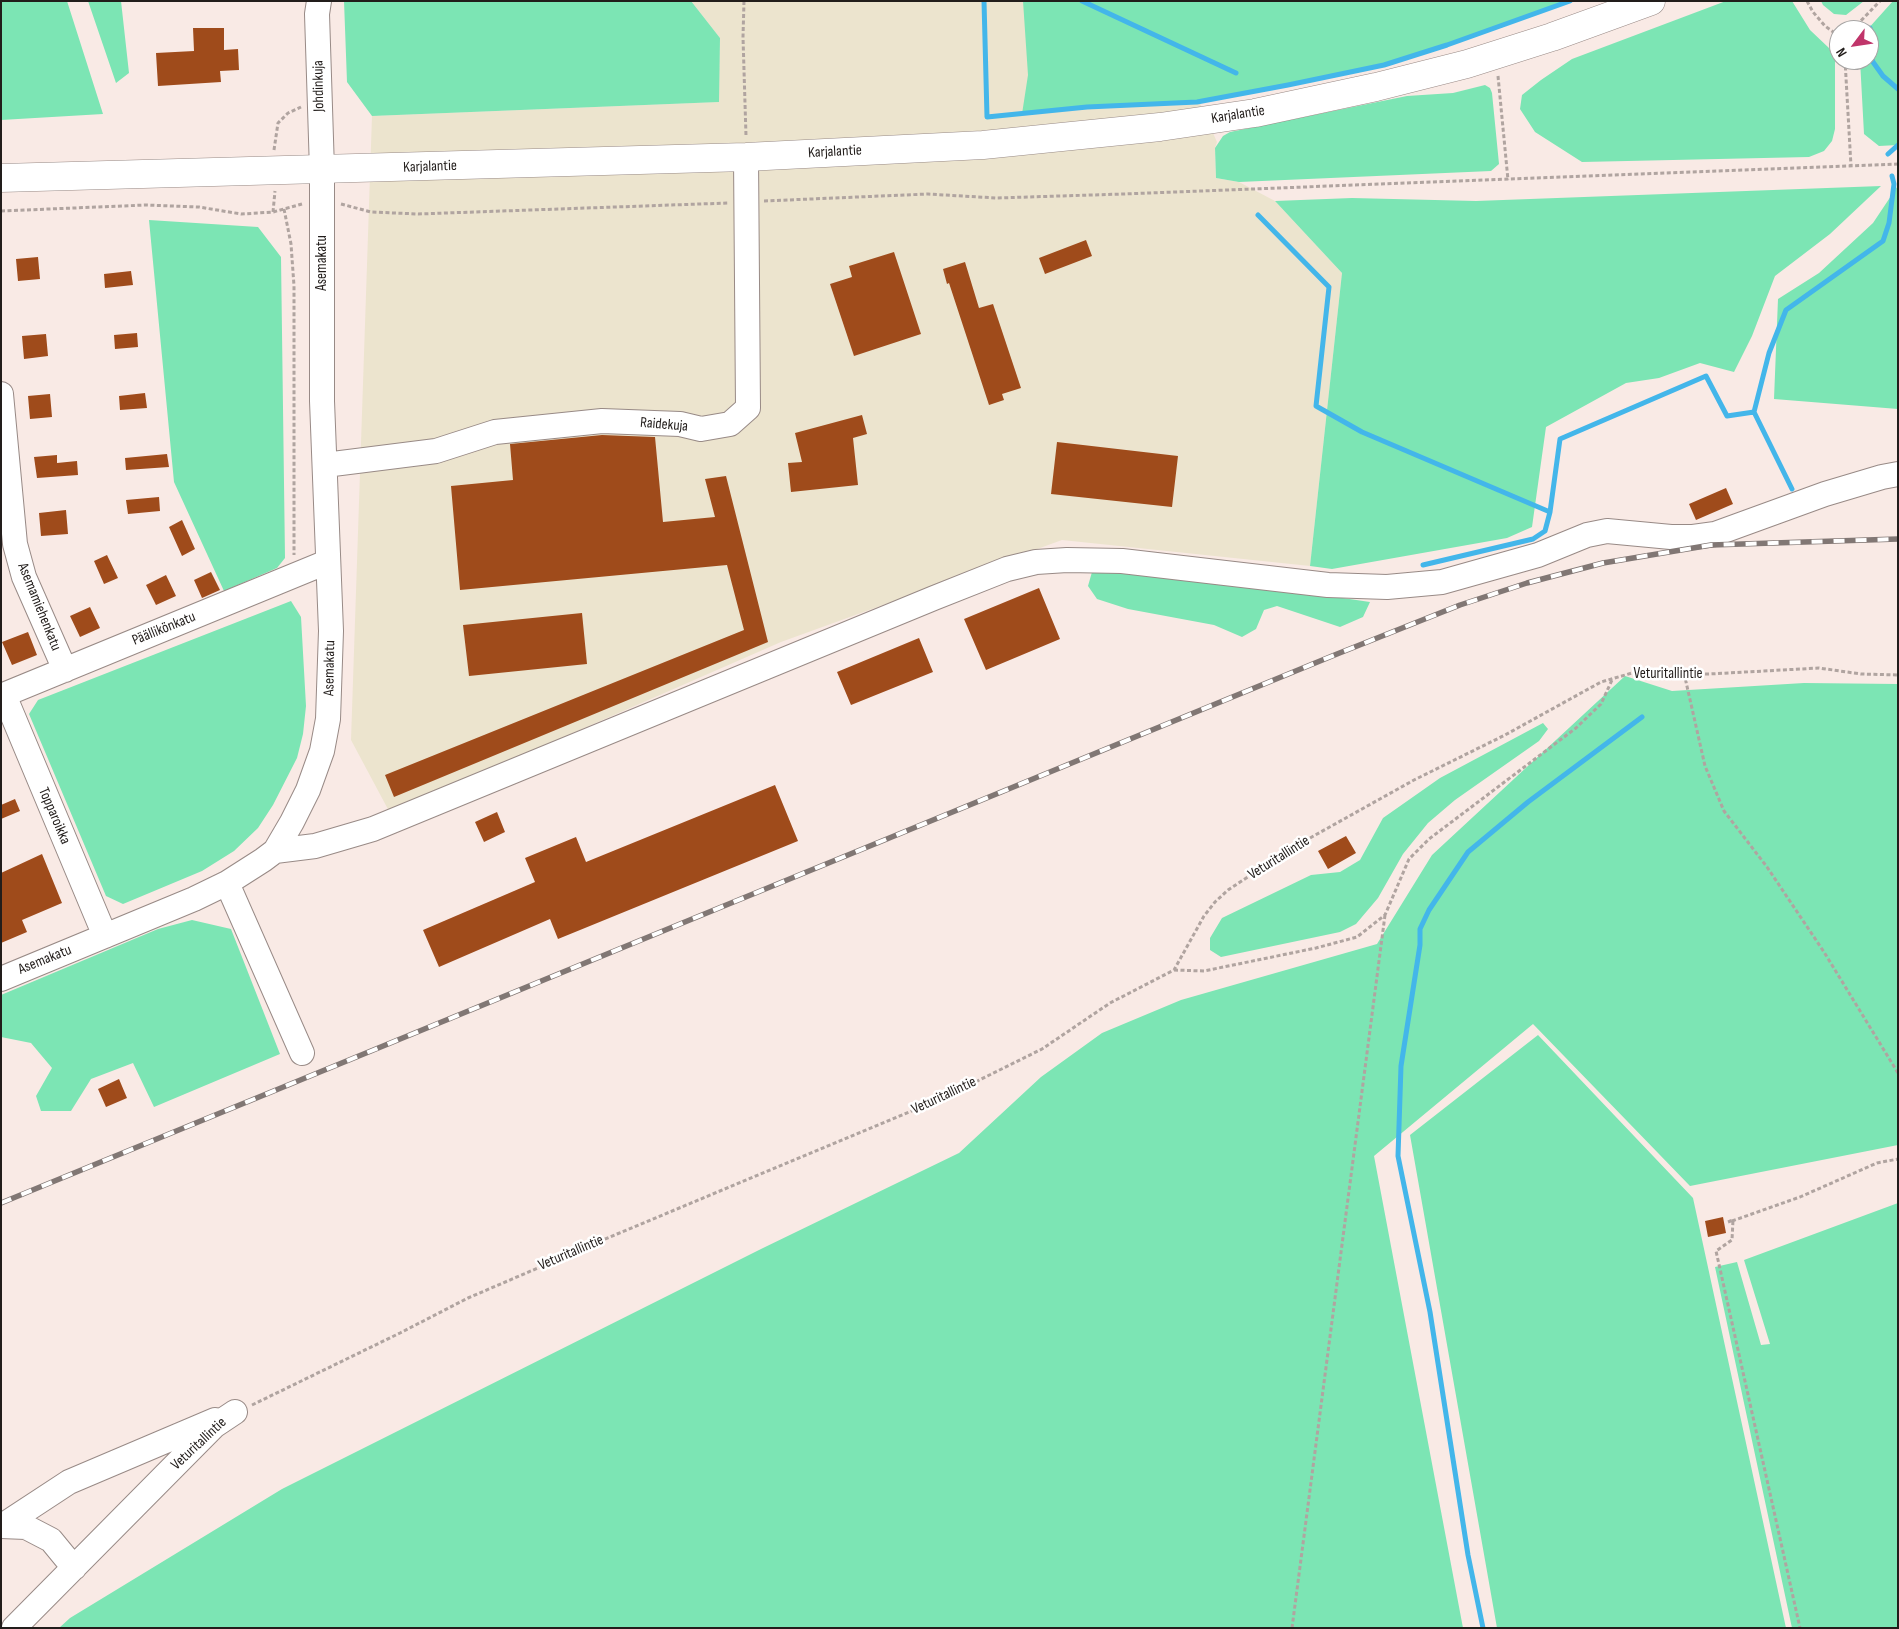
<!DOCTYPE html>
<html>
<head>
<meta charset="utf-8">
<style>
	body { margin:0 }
	#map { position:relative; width:1899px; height:1629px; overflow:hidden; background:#f9eae5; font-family:"Sofia Sans Condensed",sans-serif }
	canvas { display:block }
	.frame { position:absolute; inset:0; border:2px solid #221d1b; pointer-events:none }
	.north { position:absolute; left:1829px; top:20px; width:50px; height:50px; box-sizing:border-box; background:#fff; border:1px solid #a7a5a4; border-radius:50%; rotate:239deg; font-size:14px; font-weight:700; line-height:20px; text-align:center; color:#221d1b }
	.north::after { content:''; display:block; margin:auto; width:18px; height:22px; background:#c0356a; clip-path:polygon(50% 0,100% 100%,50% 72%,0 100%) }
</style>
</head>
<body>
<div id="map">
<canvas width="1899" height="1629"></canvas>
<div class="frame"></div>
<div class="north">N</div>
</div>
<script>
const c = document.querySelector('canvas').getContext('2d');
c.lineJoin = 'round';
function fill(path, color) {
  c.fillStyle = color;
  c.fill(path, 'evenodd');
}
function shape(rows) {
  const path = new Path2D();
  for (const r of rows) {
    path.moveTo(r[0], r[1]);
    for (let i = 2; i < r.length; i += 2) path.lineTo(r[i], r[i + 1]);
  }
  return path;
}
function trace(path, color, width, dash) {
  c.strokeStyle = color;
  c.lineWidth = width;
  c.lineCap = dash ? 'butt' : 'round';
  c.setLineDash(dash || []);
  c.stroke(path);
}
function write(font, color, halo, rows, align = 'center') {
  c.font = font + ' "Sofia Sans Condensed",sans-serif';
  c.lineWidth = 5;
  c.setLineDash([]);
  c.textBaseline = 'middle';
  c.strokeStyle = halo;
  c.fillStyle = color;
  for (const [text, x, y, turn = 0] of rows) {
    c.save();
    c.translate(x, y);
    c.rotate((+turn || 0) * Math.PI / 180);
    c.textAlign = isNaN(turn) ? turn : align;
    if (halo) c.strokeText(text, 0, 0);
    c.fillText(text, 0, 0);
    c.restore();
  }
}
fill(shape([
	[691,1,1148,1,1191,83,1217,142,1215,148,1216,178,1239,182,1275,201,1342,273,1310,566,1062,540,781,642,390,813,351,740,372,116,718,102,720,38]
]), '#ece4ce');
fill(shape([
	[1,1,67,1,103,114,1,120],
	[88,1,121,1,129,73,116,83],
	[344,1,691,1,720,38,719,102,372,116,347,82],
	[1023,1,1570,1,1447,45,1384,65,1288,85,1197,102,1087,107,1022,114,1028,75],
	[1726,1,1792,1,1810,30,1829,48,1835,60,1835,129,1832,141,1824,151,1809,157,1582,162,1535,132,1520,109,1522,95,1541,80,1572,59],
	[1821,1,1864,1,1846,15,1834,14,1823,5],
	[1893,1,1898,1,1898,145,1879,146,1864,134,1860,60,1869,60,1869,30,1867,30],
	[1485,85,1490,88,1492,93,1499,164,1491,171,1239,182,1216,178,1215,148,1223,136,1230,132,1407,96,1453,93],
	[1881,186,1830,234,1775,276,1752,336,1734,372,1700,363,1659,378,1626,383,1546,427,1532,527,1507,538,1332,569,1310,566,1342,273,1275,201,1352,198,1476,201],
	[1897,187,1898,409,1774,399,1778,299,1819,273,1873,223],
	[149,220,258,227,281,257,285,558,277,568,224,591,174,482],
	[1109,570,1315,594,1370,602,1363,617,1340,627,1277,606,1264,610,1256,629,1242,637,1214,625,1128,609,1097,599,1088,586,1092,572],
	[291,601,301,617,306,706,303,734,297,758,273,805,258,828,234,851,202,871,123,904,106,896,29,714,38,700],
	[1625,676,1672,691,1804,683,1898,684,1898,1145,1690,1186,1533,1024,1374,1156,1463,1628,59,1628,70,1618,282,1489,761,1249,959,1153,1041,1077,1102,1033,1181,1000,1377,944,1432,855],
	[1543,723,1548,729,1539,741,1455,800,1428,823,1403,854,1378,898,1356,924,1340,932,1221,957,1210,950,1210,938,1222,918,1311,875,1340,872,1360,860,1383,818,1440,778],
	[192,920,231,929,280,1054,154,1107,133,1063,91,1079,71,1111,41,1111,36,1096,52,1068,31,1043,1,1037,1,995,158,929],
	[1538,1035,1693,1198,1786,1628,1497,1628,1410,1135],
	[1898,1203,1898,1628,1792,1628,1715,1267,1737,1262,1761,1345,1770,1344,1744,1260]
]), '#7ce5b4');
trace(shape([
	[984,1,987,117,1087,107,1197,102,1288,85,1384,65,1447,45,1570,1],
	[1082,1,1236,73],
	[1869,50,1873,37,1870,28],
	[1869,51,1873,62,1883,76,1898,89],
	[1888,154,1898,145],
	[1258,215,1329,287,1316,406,1362,432,1550,512],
	[1792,489,1754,412,1769,353,1786,310,1883,241,1889,223,1894,184,1892,176],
	[1423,565,1533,539,1545,531,1550,512,1560,439,1706,376,1727,416,1754,412],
	[1483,1628,1468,1555,1430,1312,1398,1156,1401,1066,1420,945,1420,929,1429,910,1468,852,1528,802,1642,717]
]), '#43b6ea', 5);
fill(shape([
	[193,28,224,28,224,50,238,49,239,70,220,71,221,82,158,86,156,53,194,51],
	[1086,240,1092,256,1045,274,1039,258],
	[894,252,921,334,854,356,830,284,852,277,849,266],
	[38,257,40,279,18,281,16,259],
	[965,262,979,308,993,304,1021,388,1002,394,1004,400,989,405,949,283,947,284,943,269],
	[131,271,133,285,105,288,104,274],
	[137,333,138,347,115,349,114,335],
	[46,334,48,356,24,359,22,336],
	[145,393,147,408,120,410,119,396],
	[50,394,52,417,30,419,28,396],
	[862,415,867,434,853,438,858,485,791,492,788,463,802,462,795,433],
	[602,435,655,437,663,522,715,517,705,479,726,476,768,642,394,797,385,775,744,630,727,565,460,590,451,486,513,480,510,444],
	[1057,442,1178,456,1172,507,1051,494],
	[167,454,169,467,126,470,125,458],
	[57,455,57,463,77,461,78,475,37,478,34,457],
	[1726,488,1733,504,1696,520,1689,504],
	[159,497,160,511,128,514,126,500],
	[66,510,68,534,41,536,39,513],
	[182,520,195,549,182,556,169,527],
	[107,555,118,578,104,584,94,561],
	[211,572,220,590,202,598,194,580],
	[166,575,176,596,156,605,146,585],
	[1039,588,1060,639,986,670,964,619],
	[90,607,100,628,80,637,70,616],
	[582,613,587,664,469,676,463,625],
	[28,632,37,655,12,665,2,642],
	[919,638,933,672,851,705,837,672],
	[775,785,798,841,558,939,550,919,439,967,423,930,535,882,525,858,576,837,586,862],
	[15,799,20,811,1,819,1,805],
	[497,812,505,832,484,842,475,822],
	[1346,836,1356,853,1328,869,1318,851],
	[42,854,62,903,22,920,27,932,1,943,1,873],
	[119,1079,127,1098,106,1107,98,1089],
	[1723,1217,1726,1233,1708,1237,1705,1221]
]), '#9f4b1b');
const minor = shape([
	[1,394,15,544,24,577,65,670],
	[325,465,436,451,495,432,602,421,680,424,701,429,730,424,748,408,746,157],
	[4,695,105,936],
	[1,696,327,562],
	[275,851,315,846,373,829,934,598,1007,569,1036,562,1067,560,1122,561,1328,585,1387,587,1442,582,1538,555,1587,535,1607,531,1671,537,1693,537,1715,534,1825,494,1882,477,1898,474],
	[227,883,302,1053],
	[1,979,194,899,227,883,263,860,275,851,292,822,308,790,322,751,328,719,331,631,322,401,322,170,317,14,319,1],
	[1,1526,26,1527,51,1540,74,1568],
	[2,1526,69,1482,215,1420],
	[14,1628,214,1426,235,1412]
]);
const major = shape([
	[1,178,746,157,983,145,1160,127,1255,113,1376,87,1467,64,1552,37,1651,1]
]);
trace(minor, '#988a86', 26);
trace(major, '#988a86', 29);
trace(shape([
	[744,1,743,37,746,136],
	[1807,1,1813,12,1825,26,1839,36],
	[1852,30,1880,1],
	[1845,60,1851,166],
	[1498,76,1508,180],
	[274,150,278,123,288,113,301,107],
	[764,201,928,194,997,198,1123,194,1898,164],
	[341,204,371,212,418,214,728,203],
	[284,209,291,244,294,286,294,555],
	[1,211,146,205,199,207,241,214,258,213,273,212,302,204],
	[273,212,275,191],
	[1684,673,1705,766,1724,811,1767,867,1824,952,1898,1073],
	[1174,970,1204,971,1316,948,1357,937,1385,915,1409,859,1429,839,1576,728,1601,704,1612,680],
	[1732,1221,1800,1197,1877,1163,1898,1159],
	[1728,1222,1733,1220,1732,1240,1716,1251,1800,1628],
	[252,1405,400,1333,468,1298,617,1234,945,1097,1042,1049,1110,1003,1174,970,1204,916,1215,902,1228,890,1292,848,1414,780,1505,735,1601,682,1632,673,1709,674,1819,668,1861,674,1898,675],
	[1292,1628,1385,915]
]), '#b0a4a0', 3, [4, 2.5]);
trace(minor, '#fff', 24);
trace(major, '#fff', 28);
const rail = shape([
	[1,1203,1337,654,1460,605,1527,583,1603,563,1711,545,1898,539]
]);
trace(rail, '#817774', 5.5);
trace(rail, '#fff', 4, [11]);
write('15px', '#221d1b', '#fff', [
	["Johdinkuja",319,86,-91],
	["Karjalantie",1238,115,-9],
	["Karjalantie",835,152,-3],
	["Karjalantie",430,167,-2],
	["Asemakatu",322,263,-90],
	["Raidekuja",664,425,5],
	["Asemamiehenkatu",39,607,68],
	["Päällikönkatu",164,629,-22],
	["Asemakatu",330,668,-89],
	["Veturitallintie",1668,674],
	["Topparoikka",54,816,67],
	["Veturitallintie",1279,858,-32],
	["Asemakatu",45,960,-22],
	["Veturitallintie",944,1096,-25],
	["Veturitallintie",571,1253,-23],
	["Veturitallintie",199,1444,-43]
]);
</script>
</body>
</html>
